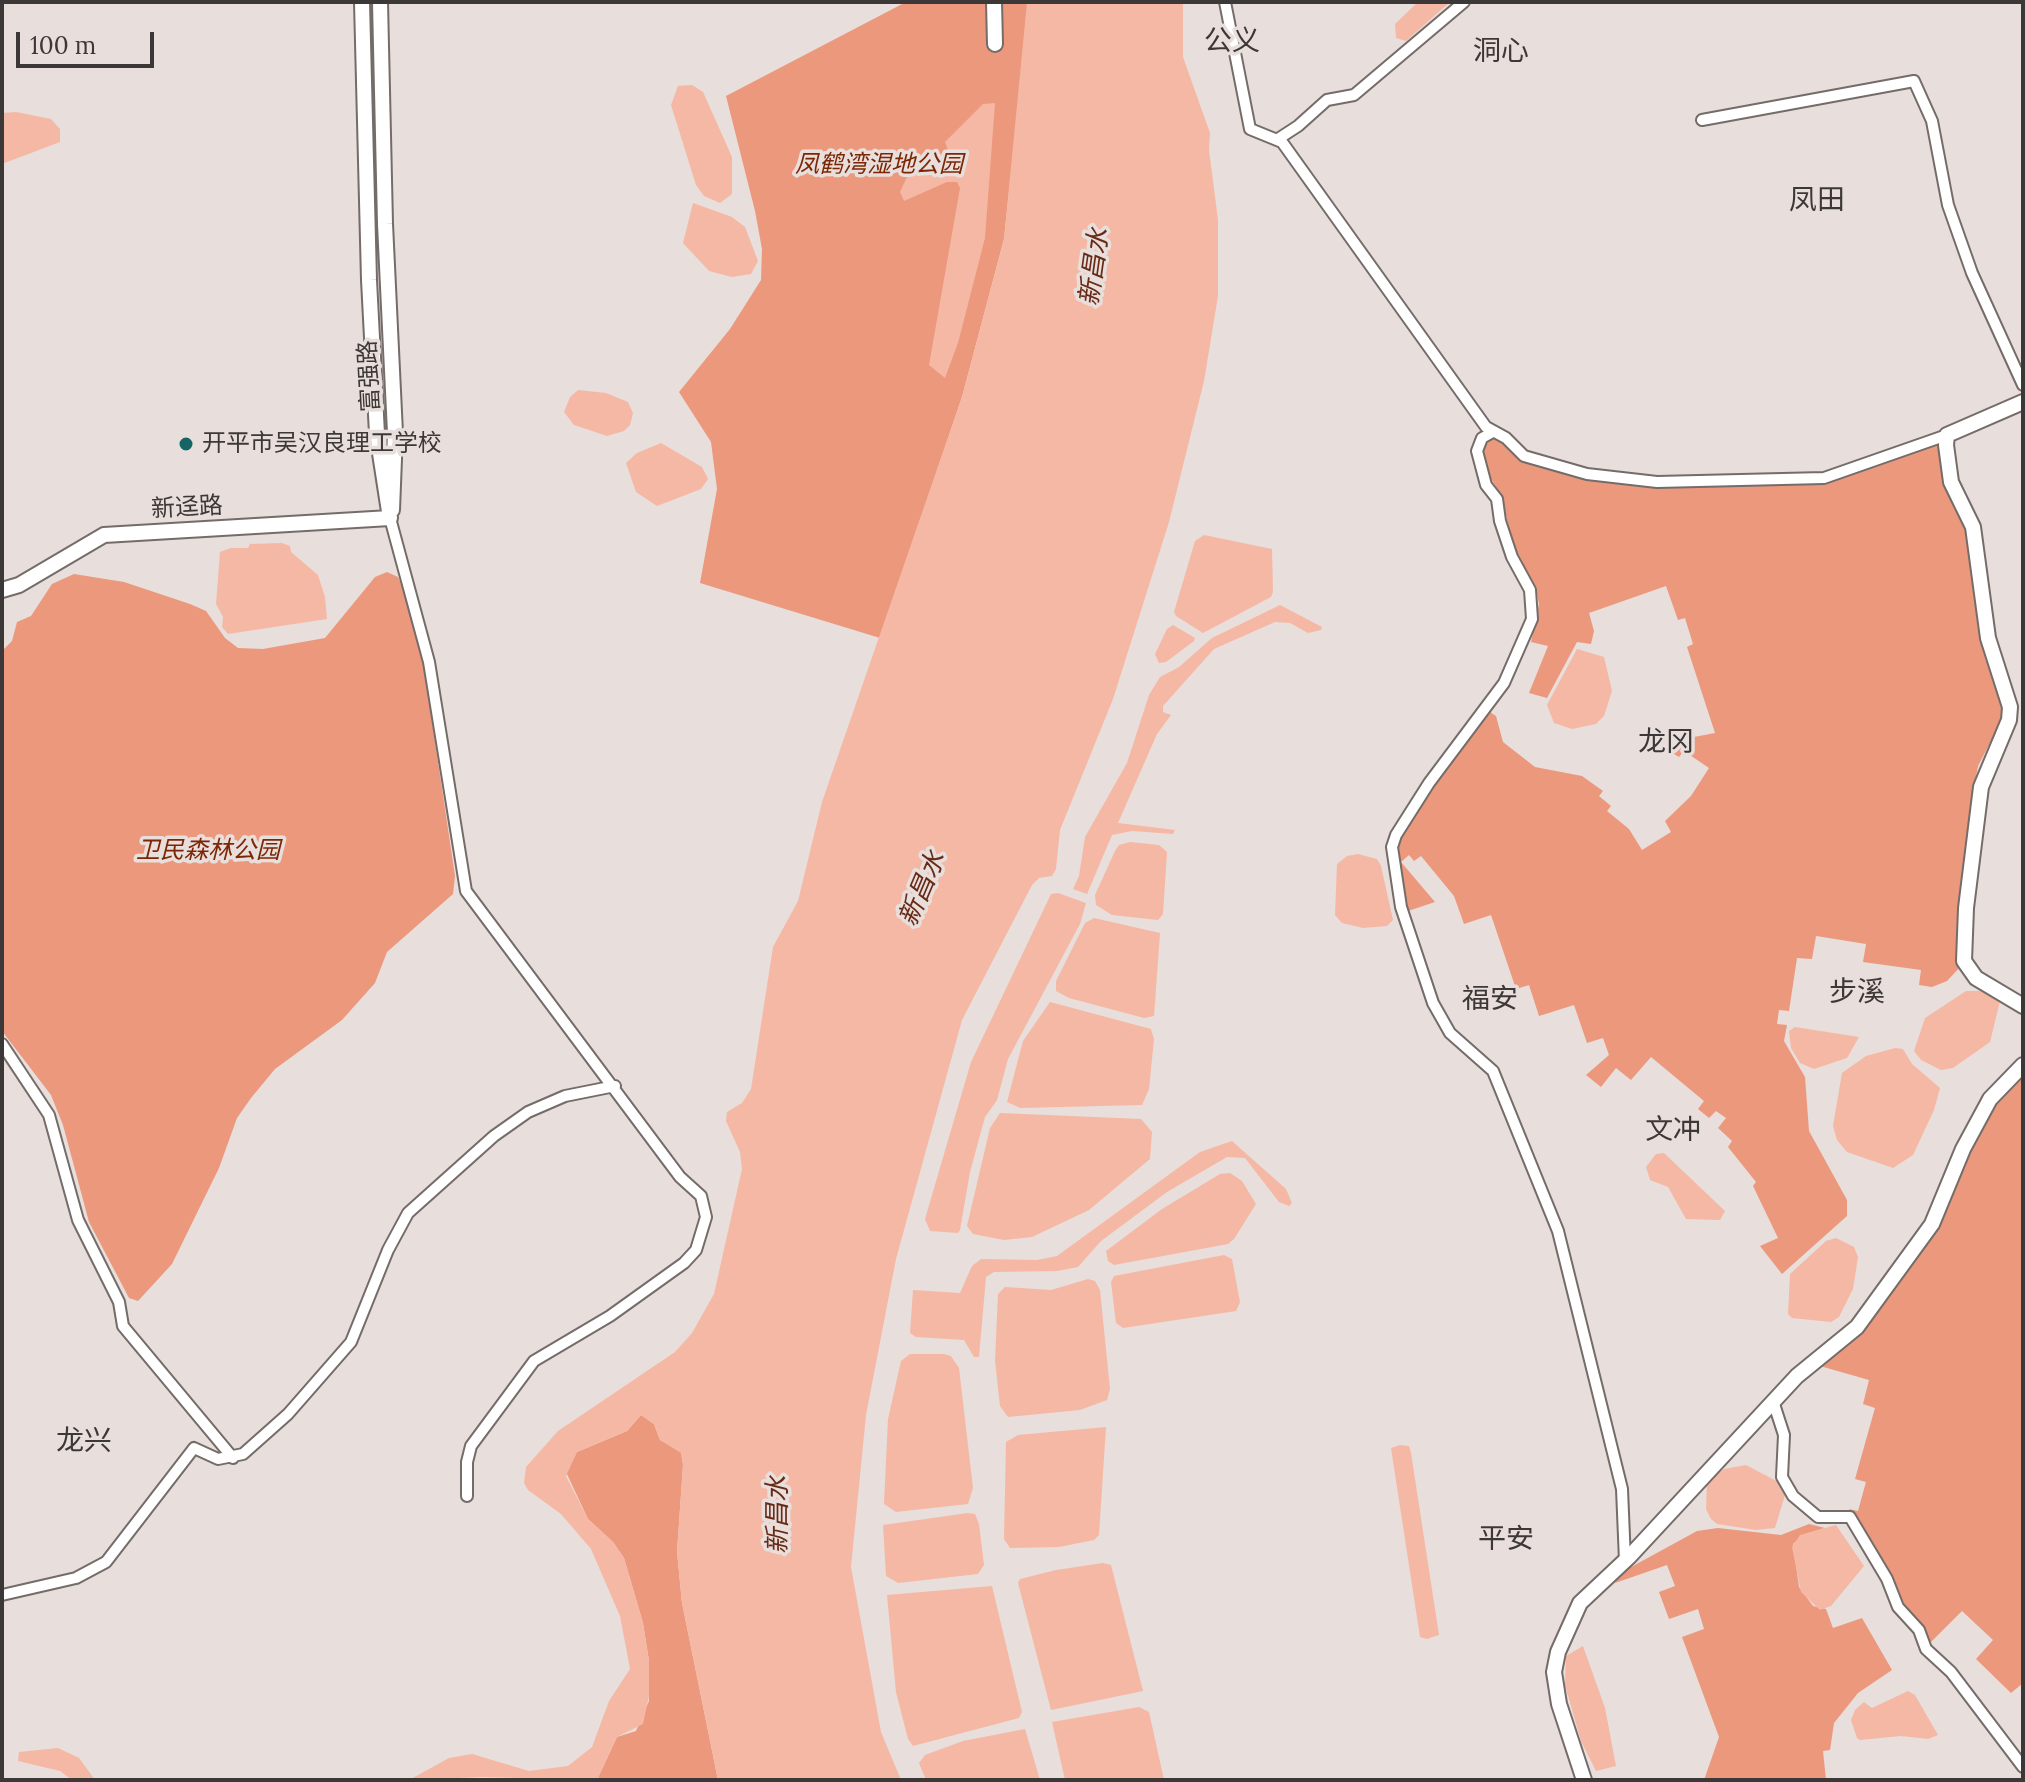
<!DOCTYPE html>
<html>
<head>
<meta charset="utf-8">
<style>
	body { margin:0 }
	#map { position:relative; width:2025px; height:1782px; overflow:hidden; background:#e8dedb; font-family:Lora,serif }
	canvas { display:block }
	.frame { position:absolute; inset:0; border:4px solid #3c3837; pointer-events:none }
	.scale { position:absolute; left:16px; top:32px; width:138px; height:36px; box-sizing:border-box; border:4px solid #3c3837; border-top:0; padding-left:10px; font-size:24px; line-height:28px; white-space:nowrap; color:#3c3837; -webkit-text-stroke:6px #e8dedb; paint-order:stroke }
</style>
</head>
<body>
<div id="map">
<canvas width="2025" height="1782"></canvas>
<div class="frame"></div>
<div class="scale">100 m</div>
</div>
<script>
const c = document.querySelector('canvas').getContext('2d');
c.lineJoin = 'round';
function fill(path, color) {
  c.fillStyle = color;
  c.fill(path, 'evenodd');
}
function shape(rows) {
  const path = new Path2D();
  for (const r of rows) {
    path.moveTo(r[0], r[1]);
    for (let i = 2; i < r.length; i += 2) path.lineTo(r[i], r[i + 1]);
  }
  return path;
}
function trace(path, color, width, dash) {
  c.strokeStyle = color;
  c.lineWidth = width;
  c.lineCap = dash ? 'butt' : 'round';
  c.setLineDash(dash || []);
  c.stroke(path);
}
function write(font, color, halo, rows, align = 'center') {
  c.font = font + ' Lora,"Noto Sans SC",serif';
  c.lineWidth = 7;
  c.setLineDash([]);
  c.textBaseline = 'middle';
  c.strokeStyle = halo;
  c.fillStyle = color;
  for (const [text, x, y, turn = 0] of rows) {
    c.save();
    c.translate(x, y);
    c.rotate((+turn || 0) * Math.PI / 180);
    c.textAlign = isNaN(turn) ? turn : align;
    if (halo) c.strokeText(text, 0, 0);
    c.fillText(text, 0, 0);
    c.restore();
  }
}
fill(shape([
	[906,2,1027,2,1027,19,1004,239,962,397,880,638,700,583,717,489,711,442,679,392,730,329,761,280,762,249,755,211,726,96],
	[1493,439,1504,441,1522,459,1537,466,1629,482,1705,485,1837,479,1936,443,1941,448,1944,476,1966,520,1980,639,1986,661,2000,687,2004,716,1978,766,1974,788,1961,966,1947,981,1932,987,1919,985,1921,970,1863,962,1866,944,1816,936,1812,959,1797,958,1789,1011,1779,1010,1777,1024,1787,1025,1784,1041,1805,1077,1809,1131,1847,1200,1847,1216,1782,1274,1760,1246,1778,1238,1753,1186,1756,1182,1728,1147,1732,1141,1718,1128,1726,1118,1716,1111,1709,1118,1698,1109,1704,1101,1651,1057,1631,1080,1616,1068,1601,1087,1586,1075,1609,1055,1603,1038,1587,1043,1574,1005,1539,1016,1529,985,1516,989,1491,915,1464,924,1454,896,1421,856,1414,861,1409,855,1401,862,1435,902,1405,912,1396,844,1432,783,1487,710,1496,716,1503,742,1535,767,1582,776,1603,791,1599,796,1611,806,1607,811,1629,829,1642,850,1671,832,1665,821,1691,796,1709,768,1684,751,1679,757,1669,751,1673,741,1715,733,1687,647,1693,644,1685,618,1678,620,1666,586,1589,613,1594,631,1591,644,1577,642,1547,698,1529,693,1548,646,1531,642,1539,604,1536,589,1514,553,1502,496,1486,471,1483,450,1485,443],
	[387,572,398,577,406,595,423,661,455,876,453,894,387,952,375,983,342,1020,275,1069,251,1098,237,1118,219,1168,172,1264,138,1301,129,1298,89,1222,63,1125,51,1095,2,1031,2,651,12,641,17,622,31,616,52,584,74,574,124,582,190,604,206,611,225,638,238,648,263,649,325,638,375,577],
	[2023,1072,2023,1683,2011,1693,1976,1659,1993,1640,1962,1611,1931,1642,1903,1609,1849,1509,1858,1511,1866,1482,1855,1479,1875,1408,1863,1404,1869,1380,1820,1366,1855,1337,1919,1254,1998,1097],
	[641,1415,654,1424,660,1440,681,1452,683,1465,677,1552,682,1603,718,1780,597,1780,617,1737,636,1731,649,1701,649,1661,643,1623,624,1558,613,1542,588,1519,566,1472,577,1452,627,1431],
	[1809,1524,1825,1528,1805,1534,1793,1544,1799,1587,1813,1606,1826,1609,1833,1628,1862,1618,1892,1670,1858,1693,1834,1723,1830,1750,1823,1751,1826,1780,1704,1780,1719,1737,1682,1637,1704,1629,1698,1609,1669,1619,1659,1592,1675,1586,1667,1565,1615,1583,1622,1572,1697,1531,1718,1528,1781,1535]
]), '#eb987d');
fill(shape([
	[1027,2,1183,2,1183,57,1210,133,1209,150,1218,220,1218,296,1204,381,1169,522,1113,699,1060,830,1056,869,1052,876,1039,878,1032,885,962,1020,896,1259,866,1415,851,1567,881,1732,901,1780,718,1780,682,1603,677,1552,683,1465,681,1453,660,1440,654,1424,641,1415,627,1431,577,1452,566,1476,588,1519,613,1542,624,1558,643,1623,649,1661,649,1696,643,1724,617,1737,597,1780,482,1777,409,1780,449,1758,472,1754,529,1771,568,1766,592,1747,609,1701,630,1669,620,1616,591,1549,561,1514,528,1490,524,1483,526,1467,558,1431,675,1352,692,1333,714,1294,742,1169,740,1152,726,1121,727,1112,742,1103,751,1089,773,947,798,901,822,802,962,397,1004,239],
	[1418,2,1450,2,1406,41,1396,38,1395,24],
	[692,85,703,92,732,157,732,194,720,203,704,196,696,185,671,105,678,86],
	[995,103,985,238,958,343,945,378,929,365,960,188,957,182,947,182,904,201,900,192,910,170,948,150,945,142,983,104],
	[16,112,51,119,60,129,60,142,2,164,2,113],
	[693,203,732,217,745,227,758,261,751,274,732,277,709,271,683,243],
	[578,390,606,393,628,402,633,413,630,425,624,431,607,436,574,425,564,412,570,397],
	[661,443,702,467,708,479,701,489,657,506,636,492,626,463,637,453],
	[1204,535,1272,549,1273,592,1271,597,1203,633,1176,616,1174,612,1195,541],
	[282,543,290,546,291,552,318,575,325,597,327,619,228,634,222,627,223,617,216,604,220,552,231,548,248,548,250,544],
	[1280,605,1322,627,1321,630,1308,633,1290,623,1275,622,1214,649,1163,706,1163,712,1171,715,1157,734,1118,823,1175,830,1173,834,1132,831,1112,835,1087,894,1073,889,1079,876,1085,837,1127,763,1149,695,1160,677,1179,667,1212,638],
	[1173,625,1195,638,1194,641,1166,662,1159,663,1155,654,1167,629],
	[1577,649,1604,657,1612,691,1604,716,1596,724,1572,729,1554,723,1547,705],
	[1130,842,1159,845,1167,852,1163,914,1158,920,1112,915,1096,905,1095,895,1115,851,1119,845],
	[1358,854,1377,859,1381,866,1393,920,1387,926,1363,928,1342,923,1335,915,1337,864,1347,856],
	[1058,893,1086,903,1080,924,1008,1059,997,1100,985,1117,970,1172,960,1230,958,1233,930,1231,925,1219,971,1062,1051,894],
	[1094,918,1160,933,1154,1016,1144,1018,1069,998,1056,991,1056,981,1085,923],
	[1966,991,1980,991,2000,1001,1990,1042,1953,1068,1941,1070,1921,1060,1914,1051,1925,1018],
	[1050,1002,1151,1029,1154,1039,1149,1089,1142,1105,1020,1108,1007,1102,1023,1041],
	[1795,1027,1859,1037,1847,1058,1814,1069,1800,1063,1791,1048,1789,1031],
	[1895,1048,1903,1049,1912,1064,1940,1088,1934,1110,1913,1155,1893,1168,1847,1152,1837,1140,1833,1126,1842,1073,1866,1056],
	[1000,1113,1141,1119,1152,1132,1150,1159,1089,1210,1032,1237,1004,1240,973,1234,967,1226,990,1128],
	[1232,1141,1286,1189,1292,1203,1289,1206,1279,1202,1245,1158,1227,1157,1167,1192,1101,1241,1078,1267,1057,1271,994,1272,986,1277,979,1357,974,1357,964,1340,916,1337,910,1333,913,1290,960,1293,972,1266,981,1259,1037,1260,1057,1256,1200,1152],
	[1664,1153,1725,1211,1720,1220,1686,1219,1668,1187,1650,1180,1646,1167,1656,1154],
	[1230,1173,1242,1181,1256,1204,1234,1239,1228,1244,1114,1265,1108,1261,1106,1251,1162,1209,1220,1174],
	[1836,1238,1854,1247,1858,1257,1853,1289,1839,1317,1831,1322,1792,1318,1788,1314,1790,1274,1826,1241],
	[1224,1255,1232,1259,1240,1302,1236,1311,1123,1328,1116,1323,1111,1282,1114,1276],
	[1088,1279,1095,1281,1100,1290,1110,1389,1107,1400,1080,1410,1008,1417,1000,1406,995,1361,998,1294,1005,1287,1051,1290],
	[910,1354,944,1354,951,1356,959,1368,973,1488,968,1504,896,1512,884,1504,888,1419,901,1361],
	[1106,1427,1099,1535,1094,1540,1059,1547,1010,1548,1004,1539,1006,1442,1018,1435],
	[1400,1445,1409,1446,1411,1453,1439,1635,1427,1639,1420,1637,1391,1448],
	[1746,1465,1782,1484,1785,1495,1775,1528,1756,1530,1717,1524,1711,1519,1706,1509,1707,1482,1724,1469],
	[968,1513,975,1514,979,1524,984,1565,978,1574,898,1583,886,1576,883,1525],
	[1836,1525,1864,1566,1831,1606,1820,1610,1801,1592,1792,1547,1800,1535],
	[1103,1563,1111,1565,1143,1691,1051,1710,1018,1583,1020,1579,1056,1570],
	[992,1586,1022,1712,1019,1718,913,1746,908,1739,896,1692,887,1595],
	[1583,1646,1605,1708,1616,1766,1596,1771,1581,1741,1565,1685,1566,1656],
	[1908,1691,1915,1695,1938,1735,1928,1739,1901,1736,1860,1740,1857,1738,1851,1720,1855,1710,1864,1702,1872,1708],
	[1139,1707,1149,1712,1164,1780,1065,1780,1052,1722],
	[1025,1729,1040,1780,926,1780,919,1763,925,1755,963,1741],
	[58,1748,79,1758,95,1780,72,1780,60,1771,18,1761,19,1752]
]), '#f5b8a5');
const street = shape([
	[1225,2,1250,129,1282,142,1486,427,1506,438,1524,456,1587,474,1657,482,1824,478,1947,435],
	[1702,120,1914,81,1932,121,1948,205,1972,273,2023,385],
	[1278,139,1298,126,1327,100,1354,95,1464,2],
	[1491,433,1482,438,1477,451,1486,485,1497,499,1500,521,1512,557,1530,590,1532,619,1504,683,1429,783,1396,835,1392,847,1401,907,1433,1003,1450,1033,1493,1071,1558,1231,1622,1489,1625,1561],
	[390,518,429,662,466,891,680,1177,701,1196,706,1217,696,1250,684,1263,610,1316,534,1361,471,1446,467,1462,467,1496],
	[2,1044,49,1115,78,1220,119,1302,123,1326,233,1458],
	[1773,1401,1784,1435,1782,1477,1793,1496,1818,1517,1850,1517,1887,1579,1898,1607,1919,1630,1926,1649,1951,1672,2023,1767],
	[2,1595,76,1578,106,1562,194,1448,218,1459,243,1454,288,1414,351,1342,388,1250,408,1213,494,1136,528,1112,565,1096,615,1086]
]);
const secondary = shape([
	[362,2,369,280,377,434,390,518],
	[380,2,385,224,395,433,392,510],
	[994,2,995,44],
	[2023,402,1947,435,1946,445,1951,482,1973,527,1988,638,2010,707,2009,720,1981,787,1966,908,1964,961,1976,978,2023,1006],
	[2,590,19,585,104,535,390,518],
	[1584,1780,1559,1704,1554,1672,1558,1652,1580,1603,1629,1557,1797,1376,1857,1327,1932,1224,1963,1149,1990,1099,2023,1065]
]);
trace(street, '#746c69', 14);
trace(secondary, '#746c69', 18);
trace(street, '#fff', 10);
trace(secondary, '#fff', 14);
for (const [x, y, r, color] of [
	[186,444,8,"#156566"]
]) {
  const dot = new Path2D();
  dot.arc(x, y, r, 0, 2 * Math.PI);
  c.fillStyle = color;
  c.fill(dot);
  trace(dot, '#e8dedb', 3);
}
write('italic 24px', '#7b2604', '#e8dedb', [
	["凤鹤湾湿地公园",879,165],
	["卫民森林公园",208,851]
]);
write('24px', '#3c3837', '#e8dedb', [
	["富强路",370,376,-93],
	["新迳路",187,508,-3]
]);
write('24px', '#3c3837', '#e8dedb', [
	["开平市吴汉良理工学校",202,444]
], 'left');
write('italic 26px', '#672a16', '#e8dedb', [
	["新昌水",1095,267,-82],
	["新昌水",923,889,-67],
	["新昌水",779,1515,-90]
]);
write('28px', '#3c3837', '#e8dedb', [
	["公义",1232,42],
	["洞心",1501,52],
	["凤田",1817,201],
	["龙冈",1666,743],
	["步溪",1857,993],
	["福安",1490,1000],
	["文冲",1673,1131],
	["龙兴",84,1442],
	["平安",1506,1540]
]);
</script>
</body>
</html>
